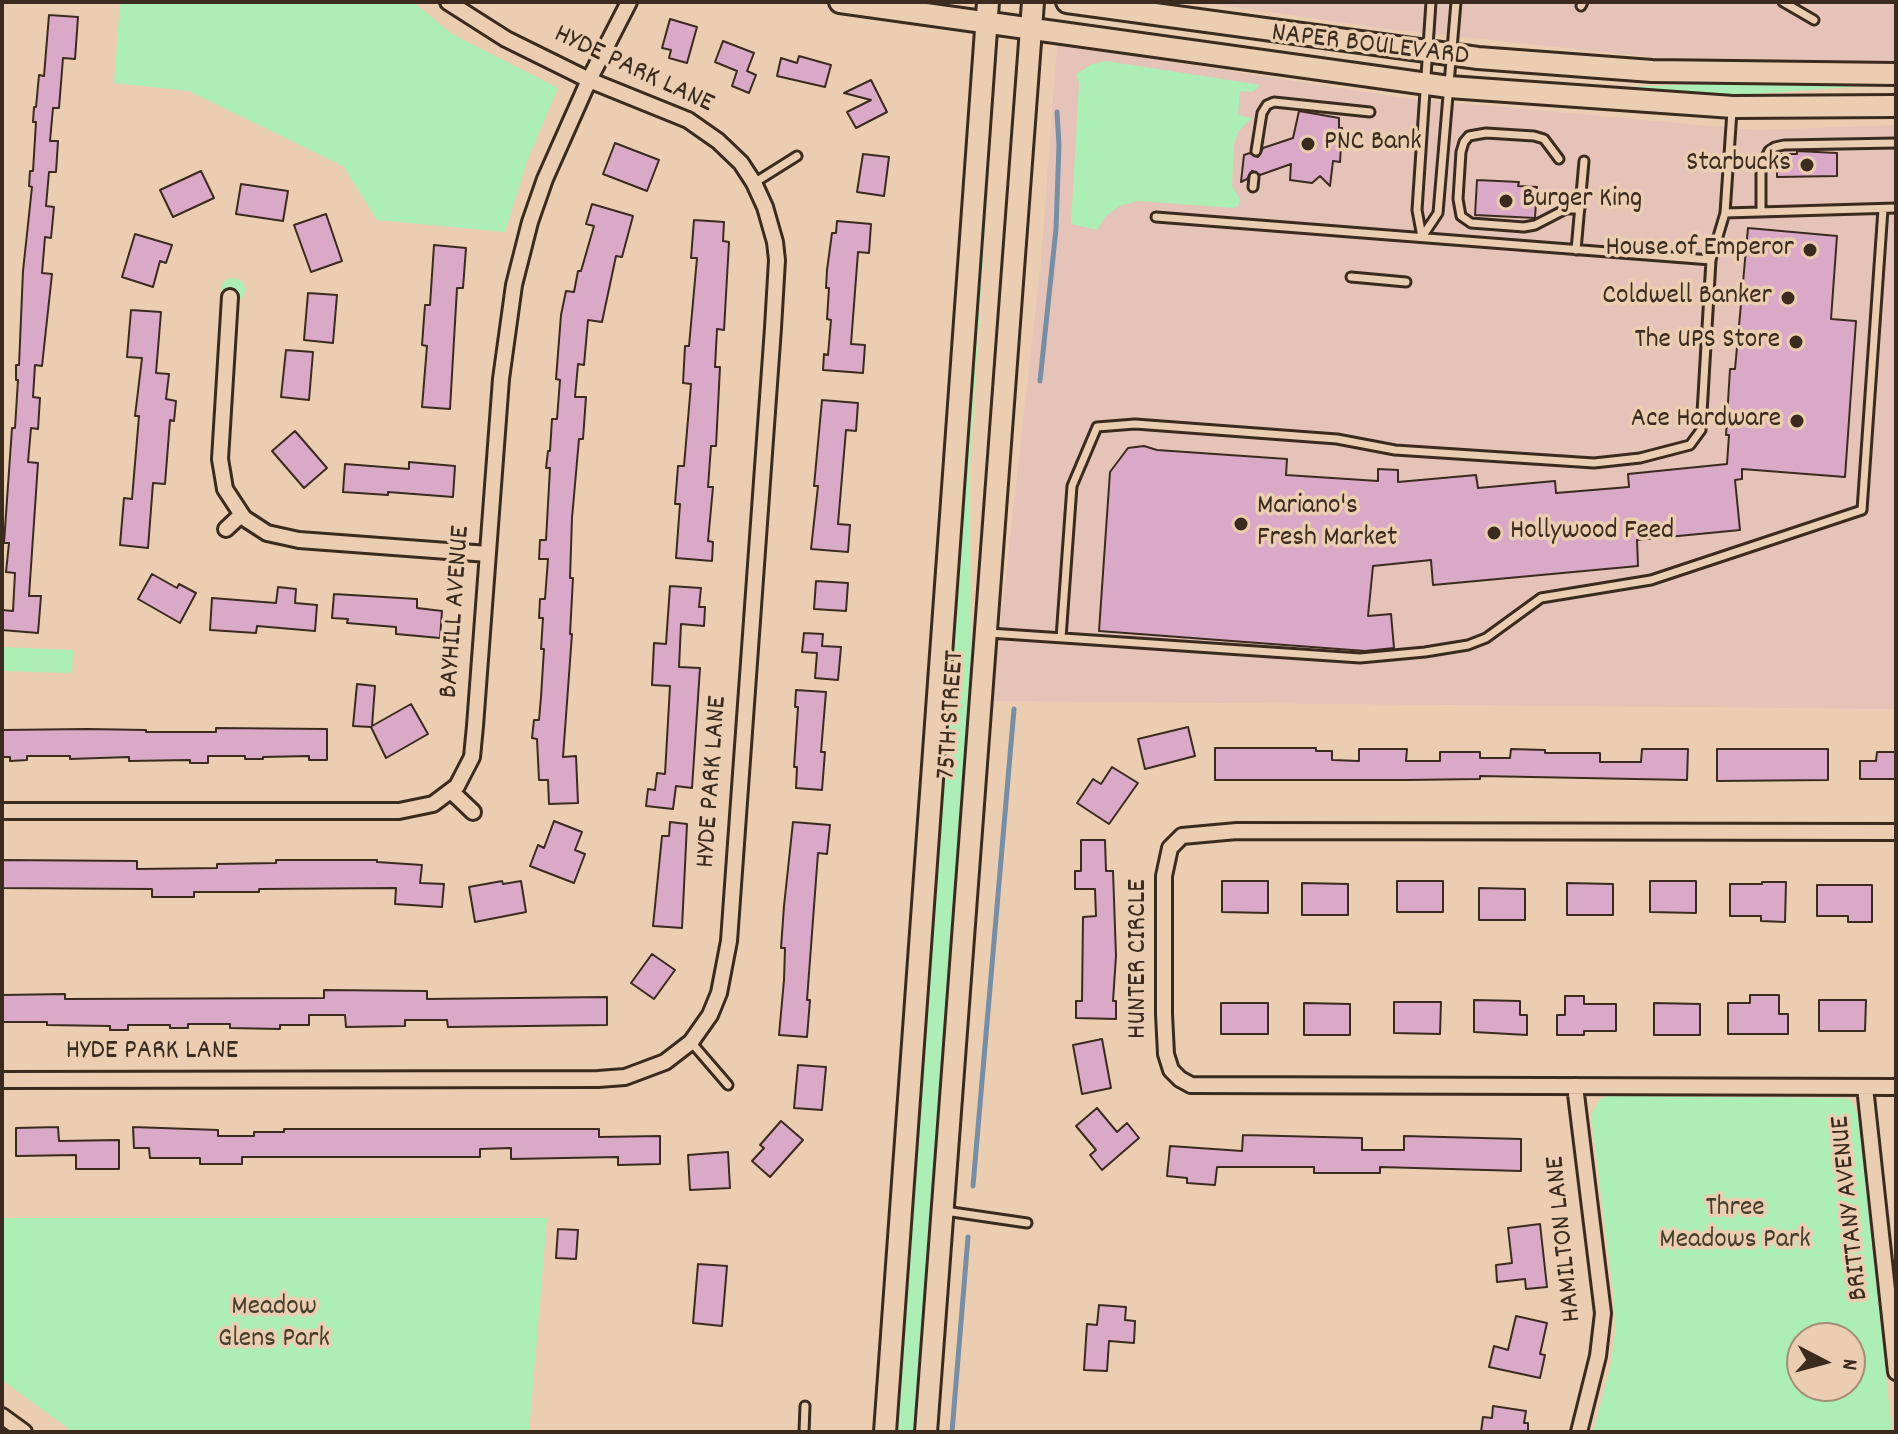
<!DOCTYPE html>
<html>
<head>
<meta charset="utf-8">
<style>
	body { margin:0 }
	#map { position:relative; width:1898px; height:1434px; overflow:hidden; background:#ebceb2; font-family:Dekko,sans-serif }
	canvas { display:block }
	.frame { position:absolute; inset:0; border:4px solid #3b2a1e; pointer-events:none }
	.north { position:absolute; left:1786px; top:1322px; width:80px; height:80px; box-sizing:border-box; background:#ebceb2; border:2px solid #a58c77; border-radius:50%; rotate:96deg; font-size:22px; font-weight:700; line-height:32px; text-align:center; color:#3b2a1e }
	.north::after { content:''; display:block; margin:auto; width:28px; height:36px; background:#3b2a1e; clip-path:polygon(50% 0,100% 100%,50% 72%,0 100%) }
</style>
</head>
<body>
<div id="map">
<canvas width="1898" height="1434"></canvas>
<div class="frame"></div>
<div class="north">N</div>
</div>
<script>
const c = document.querySelector('canvas').getContext('2d');
c.lineJoin = 'round';
function fill(path, color) {
  c.fillStyle = color;
  c.fill(path, 'evenodd');
}
function shape(rows) {
  const path = new Path2D();
  for (const r of rows) {
    if (r.length === 3) {
      path.moveTo(r[0] + r[2], r[1]);
      path.arc(r[0], r[1], r[2], 0, 2 * Math.PI);
      continue;
    }
    path.moveTo(r[0], r[1]);
    for (let i = 2; i < r.length; i += 2) path.lineTo(r[i], r[i + 1]);
  }
  return path;
}
function trace(path, color, width, dash) {
  c.strokeStyle = color;
  c.lineWidth = width;
  c.lineCap = dash ? 'butt' : 'round';
  c.setLineDash(dash || []);
  c.stroke(path);
}
function write(font, color, halo, rows, align = 'center') {
  c.font = font + ' Dekko,sans-serif';
  c.lineWidth = 7;
  c.setLineDash([]);
  c.textBaseline = 'middle';
  c.strokeStyle = halo;
  c.fillStyle = color;
  for (const [text, x, y, turn = 0] of rows) {
    c.save();
    c.translate(x, y);
    c.rotate((+turn || 0) * Math.PI / 180);
    c.textAlign = isNaN(turn) ? turn : align;
    if (halo) c.strokeText(text, 0, 0);
    c.fillText(text, 0, 0);
    c.restore();
  }
}
fill(shape([
	[1200,2,1896,2,1896,62,1685,61,1380,28],
	[1057,44,1403,98,1755,130,1896,125,1896,709,992,701,1041,261]
]), '#e6c3b9');
fill(shape([
	[120,2,413,2,452,34,558,88,527,161,505,232,377,220,343,166,189,91,114,83],
	[1106,61,1261,85,1252,92,1240,91,1238,115,1252,118,1238,132,1234,144,1232,186,1240,199,1238,206,1234,208,1138,201,1119,206,1105,217,1097,230,1071,224,1079,83,1076,74,1092,64],
	[1751,82,1896,84,1896,87,1851,87,1739,95,1599,90,1599,88],
	[994,86,970,464,971,700,914,1432,896,1432],
	[233,290,12],
	[2,647,73,650,72,673,2,671],
	[1607,1096,1841,1098,1849,1099,1854,1105,1859,1121,1892,1432,1593,1432,1610,1368,1615,1333,1614,1299,1591,1115,1599,1100],
	[1850,1338,1850,1386,1802,1386,1802,1338],
	[2,1218,547,1218,529,1432,73,1432,2,1380]
]), '#adedb6');
trace(shape([
	[1040,381,1056,229,1059,145,1057,112],
	[973,1186,1014,709],
	[952,1432,968,1237]
]), '#788ea4', 5);
const building = shape([
	[49,15,78,17,75,59,63,58,59,108,53,108,50,141,58,141,56,172,49,172,46,206,54,207,51,238,45,237,42,273,52,274,42,366,35,365,33,397,40,398,38,429,31,428,28,462,38,463,29,596,41,596,38,633,2,630,2,610,13,611,15,573,6,572,9,543,4,543,12,428,15,428,18,380,16,380,16,365,19,365,23,271,32,187,29,186,30,171,33,171,36,122,33,122,34,107,36,107,39,75,44,76,49,15],
	[670,19,697,27,687,63,669,58,671,50,662,48,670,19],
	[723,41,754,53,747,71,756,75,749,93,732,86,737,71,715,62,723,41],
	[799,56,831,65,825,87,777,76,781,58,797,63,799,56],
	[871,80,887,112,856,128,847,112,871,100,844,93,871,80],
	[1299,111,1339,118,1339,128,1342,128,1340,162,1333,161,1330,186,1320,176,1312,183,1290,180,1291,164,1260,175,1252,171,1247,179,1241,182,1244,155,1250,153,1258,157,1263,148,1293,138,1299,111],
	[615,143,659,160,647,191,603,174,615,143],
	[1797,151,1837,153,1837,176,1777,177,1777,154,1797,154,1797,151],
	[863,154,889,157,884,196,857,192,863,154],
	[201,171,214,198,173,217,160,190,201,171],
	[1477,180,1519,182,1518,186,1537,187,1535,218,1475,215,1477,180],
	[241,184,288,191,283,221,236,214,241,184],
	[592,204,633,216,622,257,616,256,602,322,588,320,584,365,578,364,575,397,586,397,583,439,579,439,572,518,570,578,573,578,570,634,572,634,563,757,576,756,578,803,549,804,548,780,539,780,537,739,532,738,534,720,539,720,541,697,544,649,541,649,543,618,539,618,540,599,545,599,548,559,539,559,540,540,546,540,550,468,546,468,548,451,550,451,552,419,557,419,560,380,556,379,561,315,566,291,574,292,578,271,581,271,594,226,586,224,592,204],
	[326,214,342,261,311,272,294,225,326,214],
	[694,220,724,222,723,241,729,242,724,330,717,329,715,367,720,367,716,446,711,446,708,487,713,487,708,541,713,542,712,561,676,558,680,504,675,504,678,466,684,466,691,384,683,383,685,346,689,346,697,258,691,258,694,220],
	[837,221,871,224,869,253,858,252,851,344,865,345,863,373,823,370,824,354,828,355,831,320,827,319,829,288,826,288,827,270,832,233,836,233,837,221],
	[1748,228,1837,236,1831,319,1856,321,1845,477,1742,469,1742,479,1735,480,1740,530,1637,540,1638,566,1433,585,1431,560,1373,566,1368,616,1391,614,1394,648,1365,651,1099,631,1110,472,1128,448,1144,446,1157,450,1287,459,1286,475,1378,481,1378,469,1398,470,1398,482,1476,475,1478,488,1555,481,1556,493,1629,487,1628,474,1727,464,1729,435,1726,435,1730,369,1735,369,1748,228],
	[135,234,172,245,166,263,160,261,153,287,122,277,135,234],
	[434,245,466,248,463,288,457,288,450,409,422,407,427,346,422,345,425,305,430,305,434,245],
	[308,293,337,295,333,343,304,340,308,293],
	[131,310,161,312,156,373,169,374,166,399,176,401,174,421,170,420,165,484,153,483,148,548,120,545,124,498,132,499,139,416,135,416,142,358,127,357,131,310],
	[286,350,313,352,309,400,281,397,286,350],
	[822,400,858,403,856,431,846,430,838,524,850,525,848,552,811,549,818,486,814,486,822,400],
	[295,431,327,468,304,488,272,451,295,431],
	[409,462,455,466,453,497,388,492,388,495,343,492,345,464,409,469,409,462],
	[152,574,177,588,179,584,196,593,180,623,138,599,152,574],
	[816,581,848,583,846,611,814,609,816,581],
	[670,586,701,588,699,607,705,607,704,626,681,624,679,667,700,668,692,788,676,786,673,809,646,806,648,789,655,790,657,773,665,774,670,686,652,685,654,643,666,644,670,586],
	[278,587,296,589,295,603,317,605,315,631,257,626,256,633,210,630,212,598,276,603,278,587],
	[334,594,417,599,417,608,442,611,440,638,396,634,396,627,347,623,348,619,332,618,334,594],
	[804,633,823,634,822,646,841,647,838,680,815,678,817,653,802,652,804,633],
	[357,684,375,686,372,726,411,704,428,734,386,758,371,727,353,726,357,684],
	[796,690,826,692,821,752,825,752,822,790,796,788,797,767,794,767,798,707,795,707,796,690],
	[1188,727,1195,756,1145,769,1138,739,1188,727],
	[216,728,327,729,327,760,309,760,309,756,263,757,263,759,245,759,245,756,208,756,208,763,190,763,190,760,129,761,129,757,70,759,70,756,27,756,27,760,10,761,10,757,2,757,2,730,87,729,146,730,146,732,216,732,216,728],
	[1215,748,1316,748,1316,751,1332,751,1332,760,1359,761,1359,749,1407,749,1406,761,1440,761,1440,752,1480,752,1480,758,1510,758,1511,749,1545,750,1545,753,1600,753,1600,762,1641,762,1642,749,1688,749,1687,780,1480,776,1480,779,1406,780,1215,780,1215,748],
	[1717,749,1828,749,1828,780,1717,781,1717,749],
	[1877,752,1896,752,1896,779,1860,779,1860,761,1876,761,1877,752],
	[1112,767,1138,783,1109,824,1077,803,1093,779,1101,784,1112,767],
	[554,821,582,832,575,850,585,854,574,883,530,866,538,845,544,848,554,821],
	[670,822,687,824,682,928,653,926,662,836,669,836,670,822],
	[793,822,830,825,827,854,818,853,807,1000,810,1000,807,1037,779,1035,784,980,785,948,781,948,784,906,793,822],
	[1081,840,1105,840,1106,871,1113,871,1116,956,1113,1001,1116,1001,1116,1019,1076,1018,1076,1001,1082,1001,1083,917,1096,916,1095,889,1075,889,1075,871,1081,871,1081,840],
	[2,860,137,861,137,869,217,868,217,864,276,863,276,860,377,860,377,862,422,865,420,883,444,884,442,907,395,904,396,888,259,889,259,892,194,892,194,897,152,897,152,889,2,888,2,860],
	[502,881,503,884,521,881,526,912,475,922,469,887,502,881],
	[1222,881,1268,881,1268,913,1222,912,1222,881],
	[1397,881,1443,881,1443,912,1397,912,1397,881],
	[1650,881,1696,881,1696,913,1650,912,1650,881],
	[1762,882,1786,882,1785,922,1761,921,1761,916,1730,916,1730,884,1762,884,1762,882],
	[1302,883,1348,884,1348,915,1302,915,1302,883],
	[1567,883,1613,884,1613,915,1567,915,1567,883],
	[1817,885,1872,885,1872,922,1848,922,1848,916,1817,916,1817,885],
	[1479,888,1525,889,1525,920,1479,920,1479,888],
	[652,954,675,970,654,999,631,983,652,954],
	[324,990,427,991,427,999,607,997,607,1025,448,1027,447,1020,405,1020,405,1026,346,1027,345,1015,309,1015,309,1025,280,1025,280,1029,230,1028,230,1024,188,1024,188,1028,170,1028,170,1025,128,1025,128,1030,110,1030,110,1026,47,1025,47,1022,2,1022,2,995,65,994,65,999,324,998,324,990],
	[1750,995,1779,995,1779,1014,1788,1014,1788,1034,1728,1034,1728,1003,1750,1003,1750,995],
	[1565,996,1584,996,1584,1004,1616,1004,1616,1031,1584,1031,1584,1035,1557,1035,1557,1015,1565,1015,1565,996],
	[1474,1000,1520,1001,1520,1015,1527,1015,1527,1035,1474,1032,1474,1000],
	[1819,1000,1866,1000,1865,1031,1819,1031,1819,1000],
	[1394,1002,1441,1002,1440,1034,1394,1033,1394,1002],
	[1221,1003,1268,1003,1268,1034,1221,1034,1221,1003],
	[1304,1003,1350,1004,1350,1035,1304,1035,1304,1003],
	[1654,1003,1700,1004,1700,1035,1654,1035,1654,1003],
	[1102,1039,1111,1088,1082,1094,1073,1045,1102,1039],
	[798,1065,826,1067,822,1110,794,1108,798,1065],
	[1097,1108,1117,1132,1127,1123,1139,1138,1102,1170,1090,1155,1096,1150,1076,1126,1097,1108],
	[781,1121,803,1140,770,1177,752,1161,764,1148,760,1145,781,1121],
	[58,1127,59,1141,119,1140,119,1169,76,1169,76,1155,16,1156,16,1128,58,1127],
	[133,1127,218,1130,218,1136,254,1136,254,1132,284,1132,284,1129,599,1129,599,1137,660,1136,660,1164,618,1165,618,1157,511,1159,511,1148,480,1149,480,1157,242,1157,242,1164,200,1164,200,1158,150,1158,149,1148,134,1148,133,1127],
	[1243,1135,1362,1138,1362,1150,1404,1150,1404,1136,1521,1139,1521,1171,1380,1167,1380,1173,1314,1173,1314,1167,1217,1167,1215,1185,1187,1183,1187,1178,1167,1176,1170,1146,1242,1151,1243,1135],
	[728,1152,730,1188,690,1190,688,1155,728,1152],
	[1540,1224,1547,1287,1526,1289,1525,1279,1497,1282,1496,1265,1512,1263,1508,1228,1540,1224],
	[558,1229,578,1230,576,1259,556,1258,558,1229],
	[698,1264,727,1266,722,1326,693,1323,698,1264],
	[1099,1305,1126,1307,1125,1320,1135,1321,1134,1343,1109,1341,1107,1371,1084,1370,1087,1324,1097,1325,1099,1305],
	[1516,1316,1547,1323,1540,1354,1545,1355,1540,1378,1489,1367,1494,1346,1508,1350,1516,1316],
	[1493,1406,1526,1411,1524,1423,1528,1423,1528,1432,1481,1432,1483,1417,1492,1418,1493,1406]
]);
fill(building, '#daa9c8');
trace(building, '#3b2a1e', 2);
const service = shape([
	[1783,2,1814,20],
	[1581,6,1583,2],
	[1256,151,1262,113,1267,105,1274,102,1370,112],
	[1559,159,1544,139,1534,136,1486,133,1469,136,1464,142,1461,152,1458,199,1461,216,1471,223,1524,227,1535,225,1566,209,1580,209],
	[754,183,797,156],
	[1253,187,1254,177],
	[1761,210,1761,167,1769,151,1775,147,1784,145,1896,143],
	[1725,213,1896,208],
	[1156,217,1711,260],
	[1422,237,1438,213,1456,2],
	[1422,237,1417,210,1431,2],
	[1576,250,1584,161],
	[1351,277,1406,282],
	[989,633,1360,658,1425,652,1468,645,1486,638,1541,598,1651,580,1862,510,1883,209],
	[1061,638,1072,486,1097,427,1135,424,1337,439,1395,450,1594,463,1640,458,1690,445,1701,430,1711,260,1725,213,1732,111],
	[691,1042,728,1085],
	[945,1211,1027,1223],
	[804,1432,805,1406]
]);
const minor = shape([
	[230,297,220,459,225,489,244,518,267,533,299,540,488,554],
	[226,529,241,515],
	[451,791,473,812],
	[2,811,399,811,433,804,457,786,472,757,475,726,501,379,514,285,530,222,545,179,589,80,629,2],
	[1896,832,1237,831,1182,836,1170,848,1164,876,1164,1014,1166,1054,1171,1070,1180,1079,1191,1085,1896,1087],
	[2,1080,598,1079,625,1077,665,1062,691,1042,710,1015,719,993,729,941,773,328,777,260,775,242,765,207,754,183,741,163,718,141,688,120,589,80,506,39,448,2],
	[1575,1086,1603,1313,1598,1356,1579,1432],
	[1865,1087,1896,1372],
	[2,1416,24,1432]
]);
const secondary = shape([
	[840,2,1449,87,1733,107,1896,106],
	[1067,2,1478,58,1652,71,1896,74],
	[885,1432,988,2],
	[926,1432,1033,2]
]);
trace(service, '#3b2a1e', 13);
trace(minor, '#3b2a1e', 20);
trace(secondary, '#3b2a1e', 26);
trace(service, '#ebceb2', 7);
trace(minor, '#ebceb2', 14);
trace(secondary, '#ebceb2', 20);
for (const [x, y, r, color] of [
	[1308,144,8,"#3b2a1e"],
	[1807,165,8,"#3b2a1e"],
	[1506,201,8,"#3b2a1e"],
	[1810,250,8,"#3b2a1e"],
	[1788,298,8,"#3b2a1e"],
	[1796,342,8,"#3b2a1e"],
	[1797,421,8,"#3b2a1e"],
	[1241,524,8,"#3b2a1e"],
	[1494,533,8,"#3b2a1e"]
]) {
  const dot = new Path2D();
  dot.arc(x, y, r, 0, 2 * Math.PI);
  c.fillStyle = color;
  c.fill(dot);
  trace(dot, '#ebceb2', 3);
}
write('28px', '#3b2a1e', '#ebceb2', [
	["NAPER BOULEVARD",1370,47,7],
	["HYDE PARK LANE",633,71,25],
	["BAYHILL AVENUE",457,612,-86],
	["75TH STREET",953,715,-86],
	["HYDE PARK LANE",714,782,-86],
	["HUNTER CIRCLE",1140,959,-90],
	["HYDE PARK LANE",152,1053],
	["BRITTANY AVENUE",1852,1208,-96],
	["HAMILTON LANE",1566,1239,-96]
]);
write('28px', '#3b2a1e', '#ebceb2', [
	["PNC Bank",1324,144,"left"],
	["Starbucks",1791,165],
	["Burger King",1522,201,"left"],
	["House of Emperor",1794,250],
	["Coldwell Banker",1772,298],
	["The UPS Store",1780,342],
	["Ace Hardware",1781,421],
	["Mariano's",1257,508,"left"],
	["Fresh Market",1257,540,"left"],
	["Hollywood Feed",1510,533,"left"]
], 'right');
write('28px', '#463e2d', '#ebceb2', [
	["Three",1735,1210],
	["Meadows Park",1735,1242],
	["Meadow",274,1309],
	["Glens Park",274,1341]
]);
</script>
</body>
</html>
